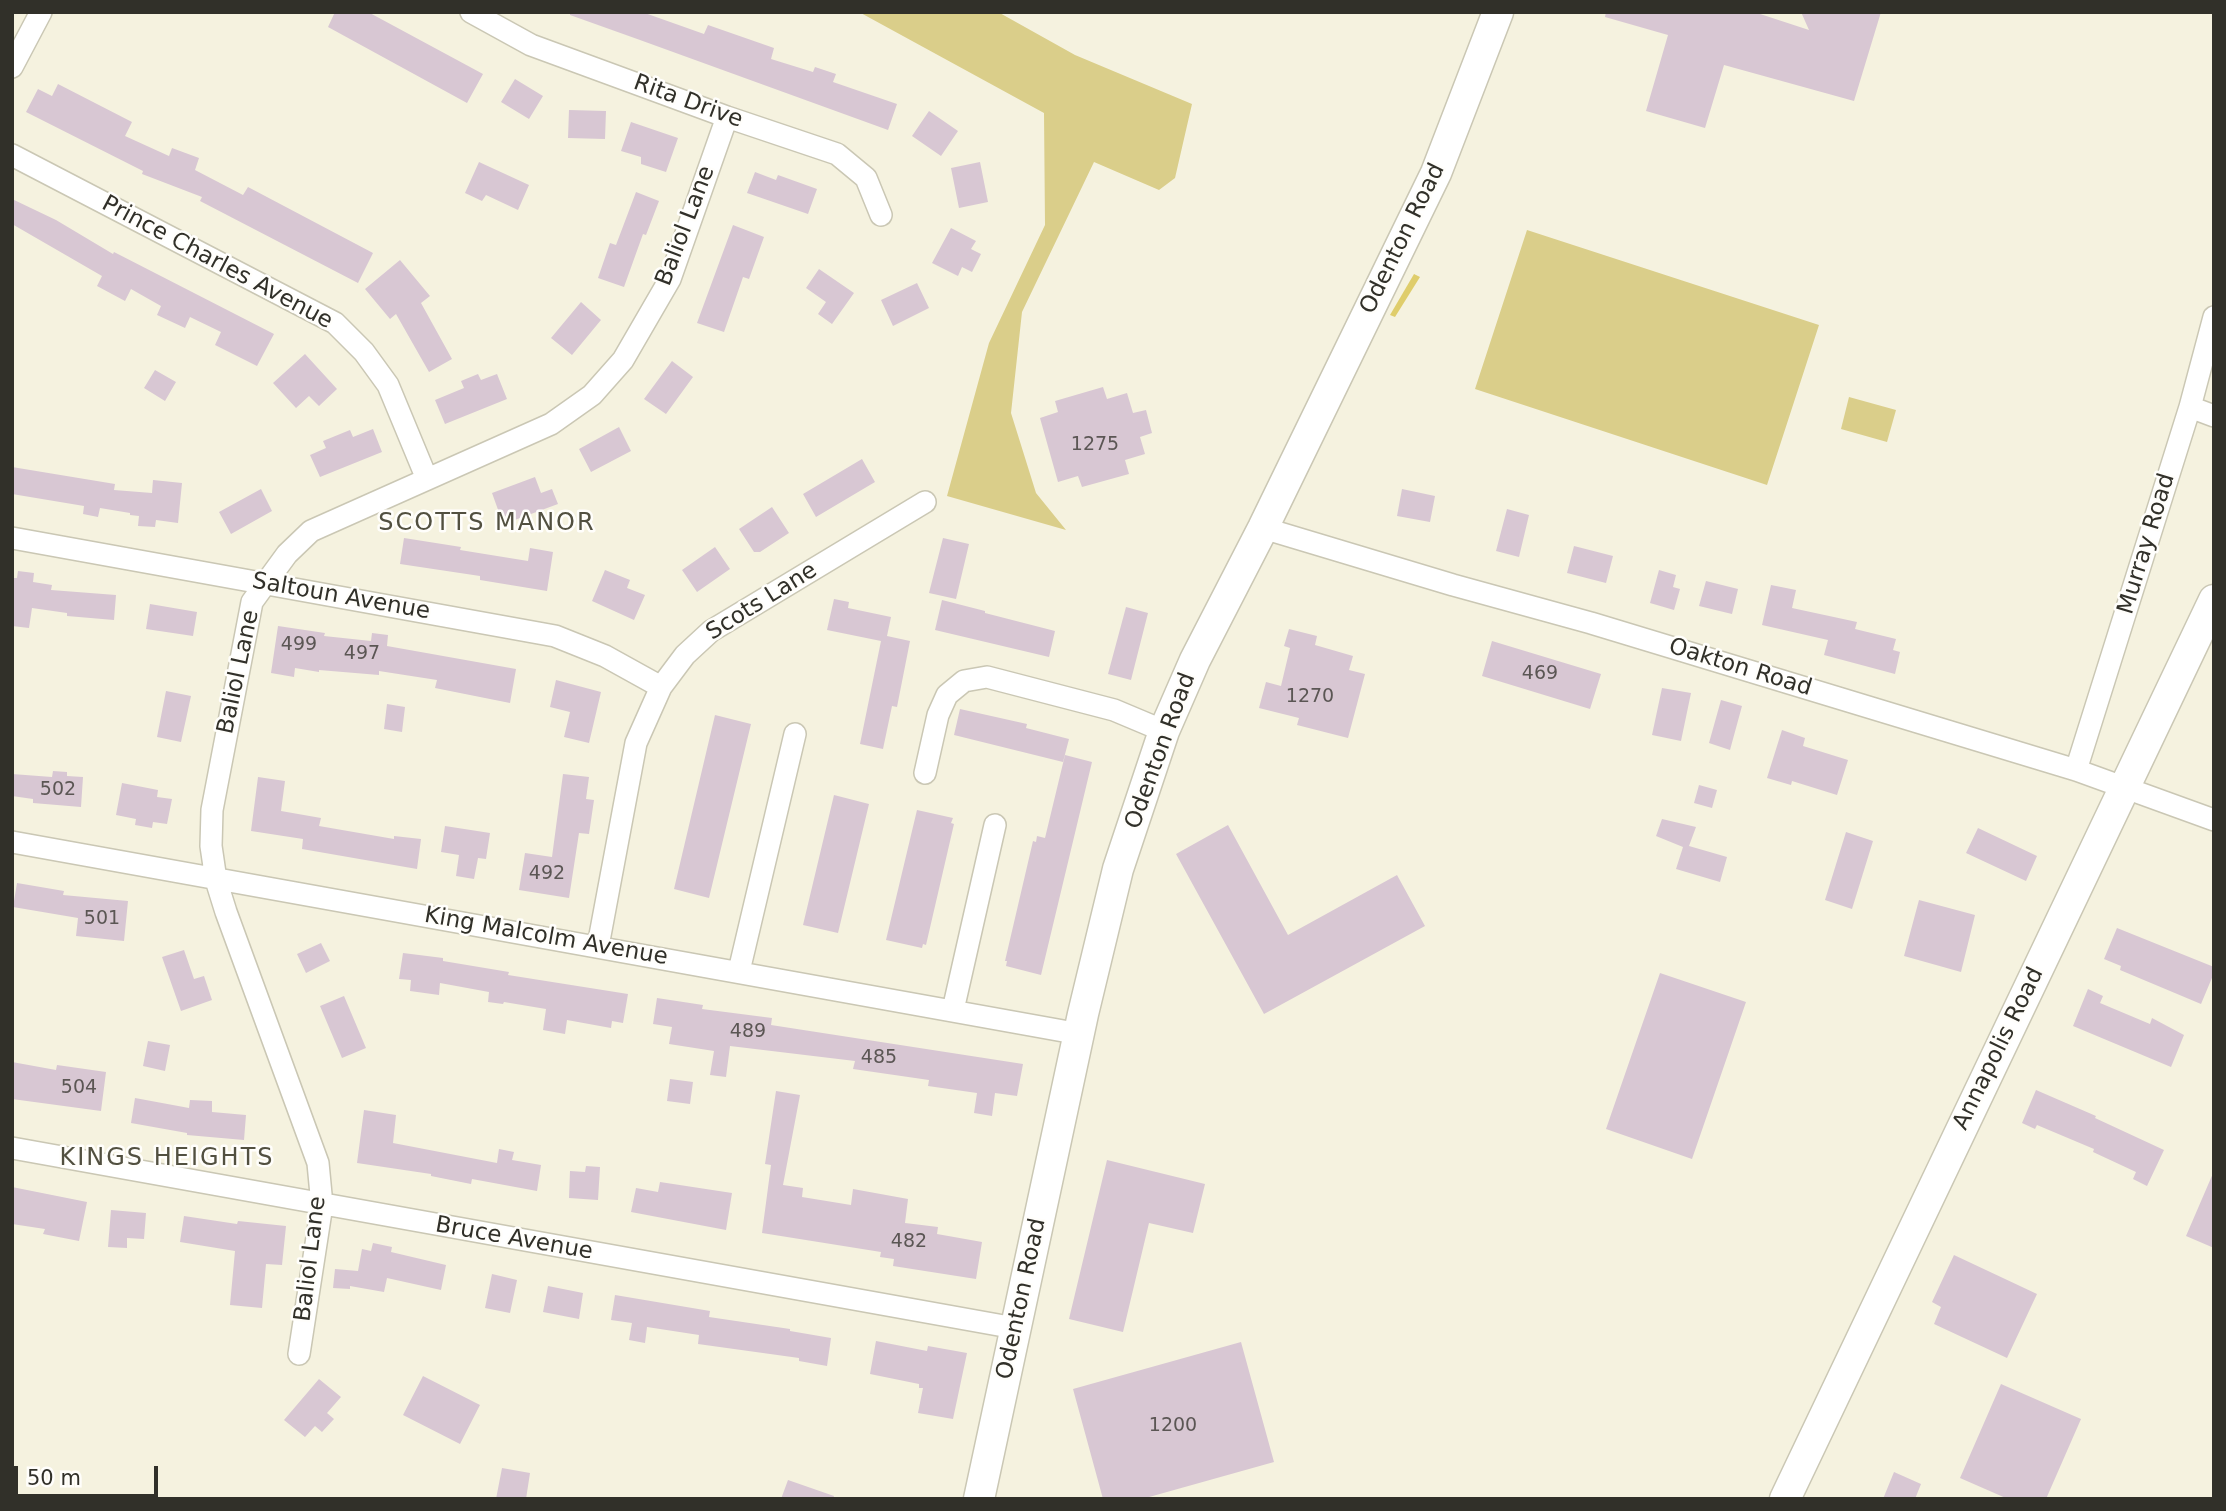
<!DOCTYPE html>
<html>
<head>
<meta charset="utf-8">
<style>
	body { margin:0 }
	#map { position:relative; width:2226px; height:1511px; overflow:hidden; background:#f5f2df; font-family:"DejaVu Sans",sans-serif }
	canvas { display:block }
	.frame { position:absolute; inset:0; border:14px solid #313029; pointer-events:none }
	.scale { position:absolute; left:14px; top:1466px; width:144px; height:32px; box-sizing:border-box; border:4px solid #313029; border-top:0; padding-left:9px; font-size:21px; line-height:24px; white-space:nowrap; color:#313029; -webkit-text-stroke:5px #fffefb; paint-order:stroke }
</style>
</head>
<body>
<div id="map">
<canvas width="2226" height="1511"></canvas>
<div class="frame"></div>
<div class="scale">50 m</div>
</div>
<script>
const c = document.querySelector('canvas').getContext('2d');
c.lineJoin = 'round';
function fill(path, color) {
  c.fillStyle = color;
  c.fill(path, 'evenodd');
}
function shape(rows) {
  const path = new Path2D();
  for (const r of rows) {
    path.moveTo(r[0], r[1]);
    for (let i = 2; i < r.length; i += 2) path.lineTo(r[i], r[i + 1]);
  }
  return path;
}
function trace(path, color, width, dash) {
  c.strokeStyle = color;
  c.lineWidth = width;
  c.lineCap = dash ? 'butt' : 'round';
  c.setLineDash(dash || []);
  c.stroke(path);
}
function write(font, color, halo, rows, align = 'center') {
  c.font = font + ' "DejaVu Sans",sans-serif';
  c.lineWidth = 5;
  c.setLineDash([]);
  c.textBaseline = 'middle';
  c.strokeStyle = halo;
  c.fillStyle = color;
  for (const [text, x, y, turn = 0] of rows) {
    c.save();
    c.translate(x, y);
    c.rotate((+turn || 0) * Math.PI / 180);
    c.textAlign = isNaN(turn) ? turn : align;
    if (halo) c.strokeText(text, 0, 0);
    c.fillText(text, 0, 0);
    c.restore();
  }
}
fill(shape([
	[859,12,998,12,1075,55,1192,104,1175,178,1159,190,1094,162,1022,312,1011,413,1036,493,1066,530,947,496,989,343,1045,225,1044,113],
	[1527,230,1819,325,1767,485,1475,389],
	[1849,397,1896,410,1887,442,1841,429]
]), '#dace8a');
fill(shape([
	[1414,274,1420,277,1395,317,1390,315]
]), '#dfcd6b');
fill(shape([
	[335,12,368,12,483,74,467,103,328,27],
	[570,12,642,12,704,34,708,25,774,48,771,59,813,72,815,67,836,74,833,82,897,104,888,130,640,40,570,15],
	[1606,12,1754,12,1809,30,1801,12,1881,12,1854,101,1724,65,1705,128,1646,111,1668,35,1605,17],
	[515,79,543,96,529,119,501,102],
	[58,84,132,122,125,136,169,156,172,148,199,158,195,170,243,195,248,187,373,253,358,283,200,201,202,197,142,174,143,171,26,112,38,89,52,96],
	[569,110,606,111,605,139,568,138],
	[929,111,958,131,941,156,912,136],
	[631,122,678,138,666,172,641,164,641,157,621,151],
	[479,162,529,185,518,210,486,195,482,201,465,193],
	[980,162,988,202,959,208,951,168],
	[755,172,776,180,778,175,817,189,808,214,747,193],
	[636,192,659,201,646,235,643,234,624,287,598,278,610,243,616,245],
	[12,199,56,220,113,254,114,252,274,334,257,366,215,345,221,332,190,317,185,328,157,315,161,306,131,289,125,301,97,286,102,276,12,224],
	[733,225,764,237,749,279,743,277,724,332,697,323],
	[951,228,976,241,971,249,981,254,972,272,962,267,958,276,932,263],
	[400,260,430,296,421,303,452,359,429,372,396,314,390,319,365,289],
	[819,269,854,293,832,324,818,314,826,302,806,288],
	[917,283,929,308,893,326,881,300],
	[581,302,601,320,572,355,551,338],
	[305,354,337,389,319,406,309,396,296,408,273,383],
	[672,361,693,377,666,414,644,399],
	[155,370,176,382,165,401,144,388],
	[478,374,481,380,497,374,507,399,445,424,435,400,464,388,461,381],
	[1103,387,1107,399,1127,393,1133,413,1146,410,1152,433,1140,437,1145,454,1125,460,1129,474,1082,487,1078,476,1058,482,1040,418,1058,412,1055,401],
	[619,427,631,451,591,472,579,449],
	[373,429,382,452,320,477,310,455,326,448,323,441,350,430,353,437],
	[862,459,875,482,816,517,803,494],
	[12,467,115,484,114,490,152,493,153,480,182,483,178,523,156,520,155,527,138,526,139,516,130,515,130,513,100,508,98,517,83,514,84,506,12,494],
	[535,477,541,493,552,489,558,504,512,521,510,515,501,518,492,493],
	[261,489,272,511,231,534,219,512],
	[1402,489,1435,496,1430,522,1397,516],
	[772,507,789,533,760,552,754,552,739,529],
	[1507,509,1529,515,1519,557,1496,551],
	[404,538,461,547,460,550,528,561,530,548,553,552,547,591,480,580,480,576,400,564],
	[943,538,969,544,956,599,929,593],
	[1574,546,1613,556,1606,583,1567,573],
	[715,547,730,569,697,592,682,570],
	[605,570,630,580,627,588,645,595,634,620,592,601],
	[1659,570,1676,575,1673,587,1680,589,1674,610,1650,603],
	[18,571,34,573,33,582,52,585,51,590,116,595,114,620,67,616,67,613,32,608,29,628,12,626,12,578,17,578],
	[1706,581,1738,589,1732,614,1699,606],
	[1771,585,1796,590,1792,608,1857,622,1855,629,1896,639,1893,650,1900,652,1895,674,1824,655,1828,640,1762,625],
	[834,599,849,602,848,608,891,617,887,636,910,641,897,707,892,706,883,749,860,744,881,641,827,630],
	[942,600,985,611,985,613,1055,631,1049,657,935,630],
	[150,604,197,612,193,636,146,629],
	[1126,607,1148,613,1131,680,1108,674],
	[278,626,325,633,324,636,371,641,372,633,388,635,387,646,516,669,510,703,435,688,437,680,379,671,379,675,319,670,319,672,295,668,294,677,271,673],
	[1289,629,1317,636,1315,645,1353,656,1349,670,1365,674,1348,738,1297,725,1299,718,1259,708,1266,682,1281,686,1290,648,1284,646],
	[1492,641,1601,674,1590,709,1482,676],
	[556,680,601,692,589,743,564,737,570,712,550,707],
	[1662,688,1691,693,1681,741,1652,735],
	[166,691,191,696,181,742,157,737],
	[1721,700,1742,706,1730,750,1709,743],
	[387,704,405,707,402,732,384,729],
	[960,709,1027,724,1026,728,1069,739,1063,762,954,735],
	[715,715,751,724,709,898,674,889],
	[1782,730,1805,738,1803,746,1848,760,1837,795,1792,781,1791,785,1767,778],
	[1065,755,1092,762,1041,975,1006,966,1007,961,1005,961,1033,841,1036,842,1037,836,1045,838],
	[53,771,67,772,67,776,83,777,81,807,33,803,33,799,12,796,12,774,52,777],
	[563,774,589,777,586,799,594,800,589,834,579,833,569,898,519,890,525,853,552,857],
	[258,777,285,781,281,811,321,818,319,826,394,839,394,836,421,839,417,869,302,849,303,839,251,831],
	[122,783,158,790,157,797,172,799,167,824,153,822,152,828,135,825,136,819,116,815],
	[1699,785,1717,790,1712,808,1694,803],
	[834,795,869,804,838,933,803,925],
	[917,810,953,818,951,823,954,824,926,945,923,944,922,948,886,940],
	[1662,819,1696,827,1689,846,1727,857,1720,882,1676,869,1683,847,1656,836],
	[1228,825,1288,935,1397,875,1425,926,1264,1014,1176,854],
	[445,826,490,833,486,859,478,858,474,879,456,876,459,855,441,852],
	[1978,828,2037,856,2026,881,1966,853],
	[1846,832,1873,841,1852,909,1825,900],
	[17,883,64,891,63,895,128,901,124,941,76,936,78,918,13,907],
	[1919,900,1975,915,1961,972,1904,956],
	[2117,928,2214,967,2214,973,2201,1004,2120,970,2121,966,2104,959],
	[321,943,330,961,306,973,297,954],
	[184,950,194,979,204,976,212,1000,181,1011,162,957],
	[403,953,443,958,443,961,509,972,508,975,628,994,623,1023,612,1021,611,1028,567,1020,565,1034,543,1030,546,1009,504,1002,503,1004,488,1002,489,992,440,983,439,995,410,991,411,980,399,979],
	[1660,973,1746,1002,1692,1159,1606,1129],
	[2088,989,2103,996,2100,1003,2150,1024,2152,1018,2184,1035,2171,1067,2073,1026],
	[344,996,366,1048,342,1058,320,1006],
	[657,998,703,1005,702,1009,772,1018,771,1025,1023,1064,1017,1096,995,1093,992,1116,974,1113,977,1093,928,1086,929,1080,853,1069,855,1061,730,1046,726,1077,710,1075,714,1051,669,1044,672,1027,653,1024],
	[148,1041,170,1045,165,1071,143,1066],
	[12,1062,56,1070,57,1065,106,1072,101,1111,12,1099],
	[670,1079,693,1082,690,1104,667,1101],
	[2036,1090,2096,1116,2095,1118,2164,1150,2147,1186,2133,1179,2136,1172,2093,1152,2094,1149,2037,1125,2035,1129,2022,1123],
	[776,1091,800,1095,783,1185,803,1188,802,1197,851,1205,853,1189,908,1199,905,1223,938,1227,937,1234,982,1242,976,1279,893,1266,894,1259,880,1257,881,1252,762,1233,771,1165,765,1164],
	[135,1098,189,1108,190,1100,212,1101,212,1112,246,1115,244,1140,187,1135,187,1133,131,1123],
	[364,1110,396,1115,393,1143,497,1163,499,1149,514,1152,512,1160,541,1165,537,1191,472,1179,471,1184,431,1176,431,1174,357,1163],
	[1107,1160,1205,1184,1193,1233,1149,1223,1123,1332,1069,1319],
	[586,1166,600,1167,598,1200,569,1198,570,1171,585,1172],
	[2214,1171,2214,1248,2186,1236],
	[660,1182,732,1193,726,1230,631,1212,636,1188,658,1192],
	[12,1187,87,1202,79,1241,43,1234,45,1229,12,1224],
	[111,1210,146,1213,144,1239,127,1238,127,1248,108,1247],
	[184,1216,237,1224,238,1221,286,1226,282,1265,266,1264,262,1308,230,1305,235,1251,180,1242],
	[373,1243,392,1247,391,1252,446,1265,441,1290,387,1278,384,1292,350,1286,350,1289,333,1288,335,1269,358,1271,362,1249,371,1251],
	[1954,1255,2037,1294,2007,1358,1934,1324,1941,1307,1932,1302],
	[492,1274,517,1280,510,1313,485,1308],
	[548,1286,583,1293,579,1319,543,1312],
	[615,1295,710,1311,709,1317,790,1329,790,1331,831,1338,827,1366,799,1361,799,1358,698,1344,699,1335,647,1327,645,1343,629,1340,632,1323,611,1320],
	[876,1341,927,1351,928,1346,967,1353,953,1419,918,1413,923,1388,919,1388,919,1384,870,1374],
	[1241,1342,1274,1462,1142,1499,1103,1499,1073,1389],
	[423,1376,480,1405,460,1444,403,1415],
	[319,1379,341,1397,327,1413,334,1419,322,1432,315,1426,305,1437,284,1420],
	[2001,1384,2081,1419,2046,1499,2008,1499,1960,1478],
	[502,1468,530,1473,526,1499,496,1499],
	[1894,1472,1921,1484,1915,1499,1883,1499],
	[788,1480,834,1496,833,1499,781,1499]
]), '#d8c7d3');
const street = shape([
	[471,12,531,45,727,117,837,154,866,178,881,215],
	[12,67,41,12],
	[12,155,335,323,364,352,388,385,427,479],
	[2190,407,2214,416],
	[1263,528,1453,585,1591,623,2076,770,2214,820],
	[12,538,555,636,605,656,661,687],
	[2076,770,2190,407,2214,317],
	[925,773,938,715,947,695,964,681,987,677,1114,710,1164,731],
	[12,842,1080,1034],
	[598,946,636,743,661,687,685,655,711,631,925,502],
	[739,971,795,734],
	[953,1010,995,825],
	[12,1148,1015,1328],
	[299,1354,322,1205,318,1163,226,912,216,880,211,846,212,810,252,602,287,554,311,531,551,424,592,395,623,360,670,279,727,117]
]);
const secondary = shape([
	[979,1499,1083,1014,1118,869,1164,731,1195,660,1263,528,1436,173,1498,12],
	[1785,1499,2214,600]
]);
trace(street, '#cac7b4', 24);
trace(secondary, '#cac7b4', 33);
trace(street, '#fff', 21);
trace(secondary, '#fff', 30);
write('19px', '#5b5654', null, [
	["1275",1095,445],
	["499",299,645],
	["497",362,654],
	["469",1540,674],
	["1270",1310,697],
	["502",58,790],
	["492",547,874],
	["501",102,919],
	["489",748,1032],
	["485",879,1058],
	["504",79,1088],
	["482",909,1242],
	["1200",1173,1426]
]);
write('23px', '#313029', '#fffefb', [
	["Rita Drive",688,102,20],
	["Baliol Lane",686,226,-69],
	["Odenton Road",1403,239,-64],
	["Prince Charles Avenue",217,263,28],
	["Murray Road",2147,544,-73],
	["Saltoun Avenue",341,597,10],
	["Scots Lane",762,602,-32],
	["Oakton Road",1740,668,17],
	["Baliol Lane",239,672,-78],
	["Odenton Road",1161,751,-70],
	["King Malcolm Avenue",546,937,10],
	["Annapolis Road",1999,1049,-64],
	["Bruce Avenue",514,1239,10],
	["Baliol Lane",311,1259,-83],
	["Odenton Road",1022,1299,-78]
]);
c.letterSpacing = '2px';
write('24px', '#525040', '#fffefb', [
	["SCOTTS MANOR",487,524],
	["KINGS HEIGHTS",167,1159]
]);
c.letterSpacing = '0px';
</script>
</body>
</html>
